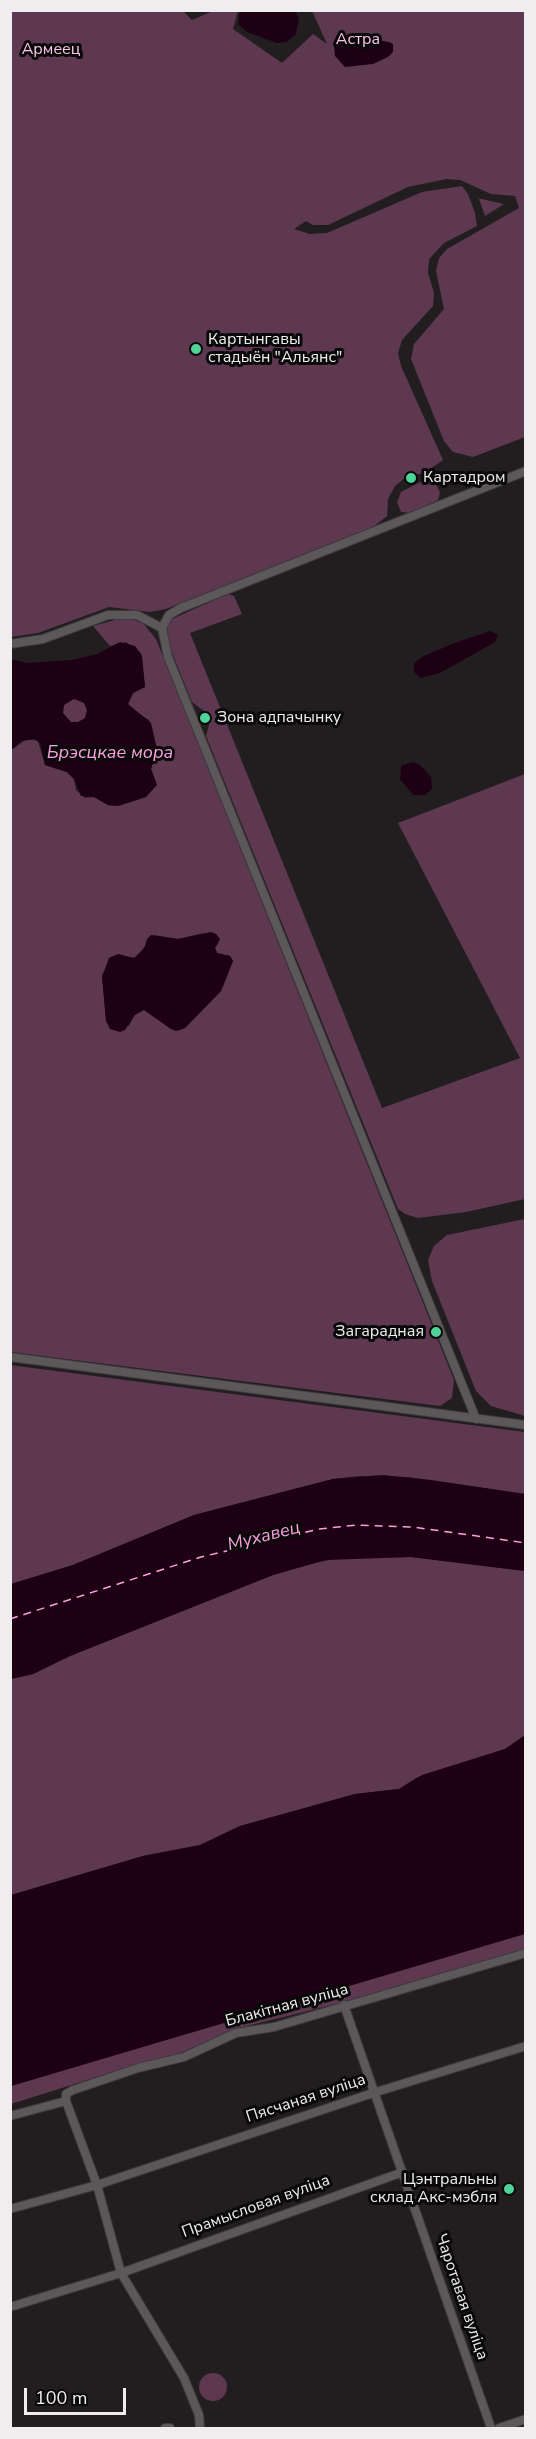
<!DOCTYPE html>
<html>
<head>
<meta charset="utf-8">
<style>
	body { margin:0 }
	#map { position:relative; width:536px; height:2439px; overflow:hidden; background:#221e20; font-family:"Nunito Sans",sans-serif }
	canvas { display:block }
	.frame { position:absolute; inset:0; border:12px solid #f0edef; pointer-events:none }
	.scale { position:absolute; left:24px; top:2388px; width:102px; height:27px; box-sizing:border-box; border:3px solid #f0edef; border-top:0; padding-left:8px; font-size:18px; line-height:21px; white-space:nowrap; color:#f0edef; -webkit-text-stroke:4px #0a090a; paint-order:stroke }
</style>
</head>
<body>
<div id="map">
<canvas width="536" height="2439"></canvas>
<div class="frame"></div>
<div class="scale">100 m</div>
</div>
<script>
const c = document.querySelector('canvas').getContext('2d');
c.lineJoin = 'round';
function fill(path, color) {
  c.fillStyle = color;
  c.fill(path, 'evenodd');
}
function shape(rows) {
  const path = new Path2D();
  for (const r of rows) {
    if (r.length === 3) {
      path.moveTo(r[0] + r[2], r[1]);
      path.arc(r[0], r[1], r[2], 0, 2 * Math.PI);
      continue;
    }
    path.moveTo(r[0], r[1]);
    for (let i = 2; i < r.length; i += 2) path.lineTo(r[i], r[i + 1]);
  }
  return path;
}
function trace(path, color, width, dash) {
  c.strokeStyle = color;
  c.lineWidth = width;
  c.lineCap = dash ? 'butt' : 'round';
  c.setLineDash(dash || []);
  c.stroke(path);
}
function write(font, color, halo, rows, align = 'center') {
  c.font = font + ' "Nunito Sans",sans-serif';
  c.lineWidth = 6;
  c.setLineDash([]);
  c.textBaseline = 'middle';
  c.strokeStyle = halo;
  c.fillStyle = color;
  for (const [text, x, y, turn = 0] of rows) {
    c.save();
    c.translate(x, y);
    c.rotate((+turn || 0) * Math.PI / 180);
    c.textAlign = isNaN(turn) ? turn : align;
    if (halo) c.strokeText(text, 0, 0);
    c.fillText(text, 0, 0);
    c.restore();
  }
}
fill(shape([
	[10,11,183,11,192,20,213,11,238,11,233,29,282,63,313,34,327,44,312,11,525,11,525,437,473,457,453,452,444,441,411,359,414,344,444,309,436,271,439,258,447,249,519,208,515,196,491,194,460,180,446,179,408,187,328,225,313,225,306,221,294,229,310,234,327,233,422,192,462,186,468,194,475,213,477,226,444,243,429,259,428,273,434,293,433,306,402,340,398,353,401,366,443,460,424,473,406,477,395,486,388,499,387,516,373,527,166,609,150,612,109,607,38,633,11,637],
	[479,199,482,199,504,204,485,216],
	[424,480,431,481,437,486,440,493,438,500,411,513,401,512,397,502,401,492],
	[228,594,234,596,242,614,190,633,382,1108,520,1058,398,823,525,774,525,1199,466,1212,418,1218,405,1214,398,1209,206,736,209,725,204,711,192,702,168,643,166,629,172,619],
	[131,619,143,623,156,639,454,1380,452,1398,440,1406,11,1352,11,750,27,739,38,741,45,765,67,772,74,779,76,790,85,798,94,797,108,805,118,806,146,797,156,782,151,769,157,749,149,720,131,709,128,704,133,693,145,687,141,653,126,642,110,646,93,626,115,620],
	[204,933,219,942,215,948,217,953,230,956,233,961,221,991,185,1028,180,1030,171,1029,144,1010,134,1015,129,1026,106,1021,102,974,121,955,128,959,136,957,154,935,178,939],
	[75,711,12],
	[525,1219,526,1219,525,1416,491,1406,476,1391,432,1281,428,1260,434,1246,447,1235],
	[10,1365,525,1432,525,1494,408,1477,359,1476,333,1479,194,1515,73,1565,11,1584],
	[411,1557,525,1571,526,1735,520,1740,505,1749,416,1778,399,1789,355,1794,240,1826,200,1845,143,1856,11,1895,11,1679,33,1674,70,1656,273,1575,308,1564,341,1558],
	[525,1932,525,1949,344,2002,235,2029,178,2054,138,2064,11,2104,11,2086],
	[213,2387,14]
]), '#5e3851');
fill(shape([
	[240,11,295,11,299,18,296,34,287,42,277,43,247,32,238,24],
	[351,36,389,42,393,44,393,52,388,57,373,64,345,67,335,56,334,45,340,38],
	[490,631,498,635,495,642,440,673,421,678,414,672,414,663,424,656,457,642],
	[120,642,135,646,142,656,145,687,133,693,128,704,151,723,157,749,151,769,157,785,146,797,118,806,108,805,94,797,81,796,74,779,67,772,45,765,40,743,35,739,22,741,11,750,10,659,26,663,72,660,97,654],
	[74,699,84,703,87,710,85,718,78,722,71,722,63,713,64,705],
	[413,762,420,765,431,777,432,789,425,795,413,795,400,779,401,766],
	[211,932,216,934,220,939,215,948,217,953,230,956,233,961,221,991,185,1028,176,1031,171,1029,144,1010,135,1015,125,1030,120,1032,110,1029,106,1021,102,977,109,958,118,954,134,958,144,949,147,939,151,935,178,939],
	[382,1475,431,1480,525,1494,525,1571,411,1557,326,1560,273,1575,70,1656,33,1674,11,1679,11,1584,73,1565,194,1515,333,1479],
	[525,1735,525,1934,11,2086,11,1895,143,1856,200,1845,240,1826,355,1794,399,1789,422,1775,505,1749]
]), '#1d0014');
trace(shape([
	[10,1619,201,1557,319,1529,357,1525,413,1527,526,1543]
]), '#fca1de', 1.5, [8, 6]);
const minor = shape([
	[10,644,43,639,108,615,137,615,162,628],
	[10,1357,526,1425],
	[476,1419,168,657,162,628,169,615,181,608,526,471],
	[344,2005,491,2428],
	[66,2101,66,2094,73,2090,138,2068,184,2057,236,2033,274,2027,526,1953],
	[66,2101,97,2185,121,2273,184,2378,199,2415,200,2428],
	[10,2116,66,2101],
	[10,2209,97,2185,376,2092,526,2046],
	[10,2307,121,2273,403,2172],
	[165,2428,170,2428],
	[499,2428,526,2419]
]);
trace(minor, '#3d3a3c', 10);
trace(minor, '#5c585a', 8);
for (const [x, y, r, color] of [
	[196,349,6,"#50d398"],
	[411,478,6,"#50d398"],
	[205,718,6,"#50d398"],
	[436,1332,6,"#50d398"],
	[509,2189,6,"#50d398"]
]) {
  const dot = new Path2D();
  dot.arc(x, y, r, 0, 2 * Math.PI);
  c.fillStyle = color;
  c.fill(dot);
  trace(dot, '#0a090a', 2);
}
write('16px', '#fcc4e8', '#0a090a', [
	["Астра",358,40],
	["Армеец",51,50]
]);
write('16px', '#f0edef', '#0a090a', [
	["Картынгавы",208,340],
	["стадыён \"Альянс\"",208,358],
	["Картадром",423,478],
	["Зона адпачынку",217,718],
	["Загарадная",424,1332,"right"],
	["Цэнтральны",497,2180,"right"],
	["склад Акс-мэбля",497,2198,"right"]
], 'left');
write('16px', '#f0edef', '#0a090a', [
	["Блакітная вуліца",287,2006,-15],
	["Пясчаная вуліца",306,2099,-18],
	["Прамысловая вуліца",256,2207,-20],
	["Чаротавая вуліца",461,2297,71]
]);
write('italic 18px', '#fca1de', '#0a090a', [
	["Брэсцкае мора",110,754],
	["Мухавец",264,1537,-14]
]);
</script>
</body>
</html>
